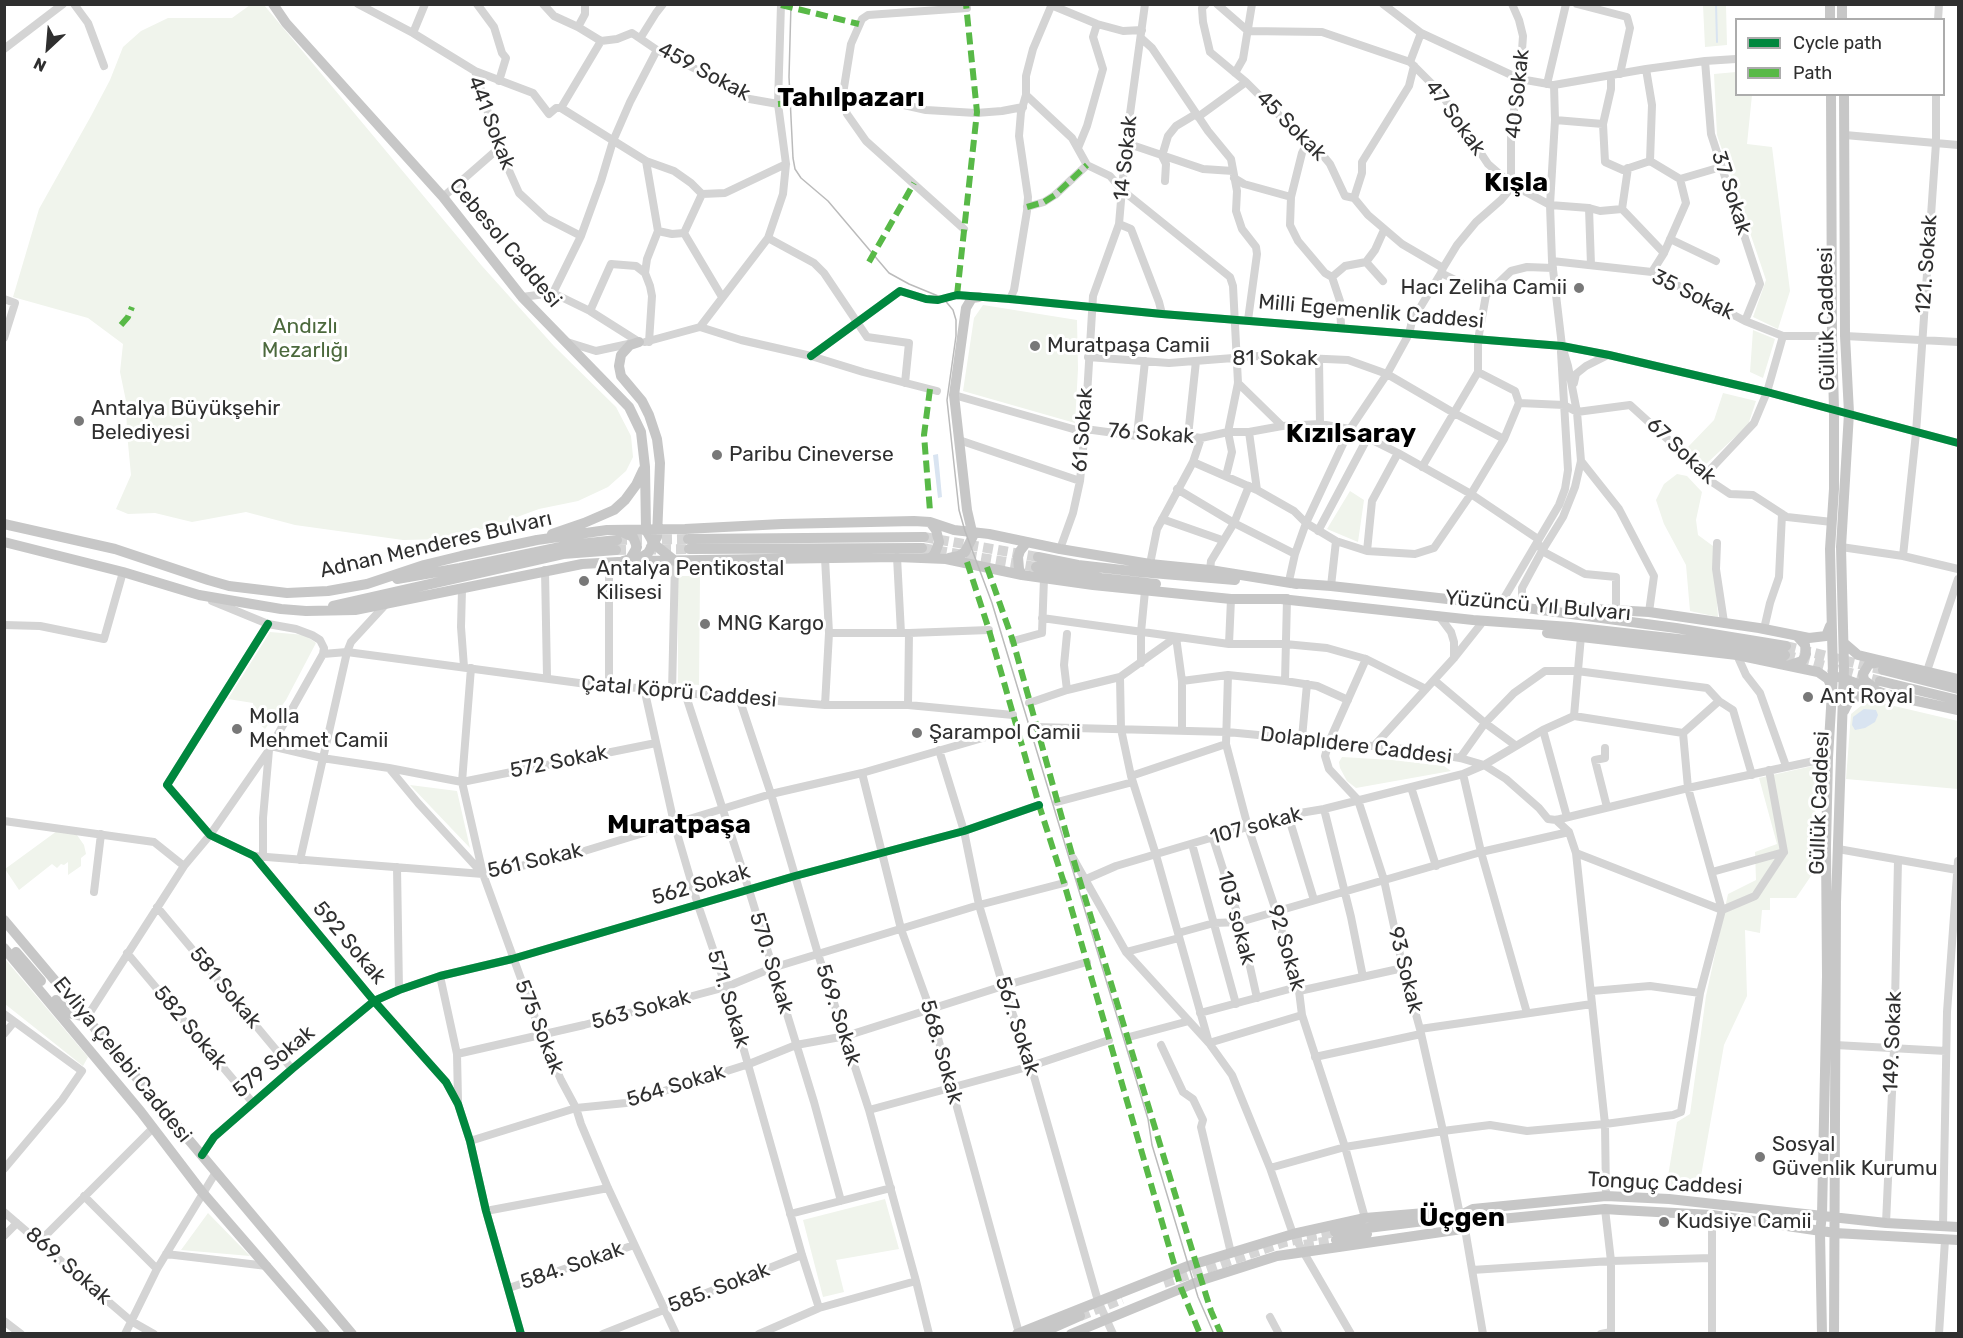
<!DOCTYPE html>
<html>
<head>
<meta charset="utf-8">
<style>
	body { margin:0 }
	#map { position:relative; width:1963px; height:1338px; overflow:hidden; background:#fff; font-family:Rubik,sans-serif }
	canvas { display:block }
	.frame { position:absolute; inset:0; border:6px solid #2f2f2f; pointer-events:none }
	.legend { position:absolute; left:1735px; top:18px; width:210px; height:78px; box-sizing:border-box; background:#fff; border:2px solid #acacac; margin:0; padding:8px 10px; list-style:none; font-size:18px; color:#2f2f2f }
	.legend li { display:flex; align-items:center; gap:12px; height:30px }
	.legend b { width:30px; border:2px solid #acacac }
	.north { position:absolute; left:18px; top:18px; width:60px; height:60px; -webkit-text-stroke:4px #fff; paint-order:stroke; rotate:206deg; font-size:16px; font-weight:700; line-height:24px; text-align:center; color:#2f2f2f }
	.north::after { content:''; display:block; margin:auto; width:21px; height:27px; background:#2f2f2f; clip-path:polygon(50% 0,100% 100%,50% 72%,0 100%) }
</style>
</head>
<body>
<div id="map">
<canvas width="1963" height="1338"></canvas>
<div class="frame"></div>
<ul class="legend">
<li><b style="height:8px;background:#00873e"></b>Cycle path</li>
<li><b style="height:8px;background:#58b947"></b>Path</li>
</ul>
<div class="north">N</div>
</div>
<script>
const c = document.querySelector('canvas').getContext('2d');
c.lineJoin = 'round';
function fill(path, color) {
  c.fillStyle = color;
  c.fill(path, 'evenodd');
}
function shape(rows) {
  const path = new Path2D();
  for (const r of rows) {
    path.moveTo(r[0], r[1]);
    for (let i = 2; i < r.length; i += 2) path.lineTo(r[i], r[i + 1]);
  }
  return path;
}
function trace(path, color, width, dash) {
  c.strokeStyle = color;
  c.lineWidth = width;
  c.lineCap = dash ? 'butt' : 'round';
  c.setLineDash(dash || []);
  c.stroke(path);
}
function write(font, color, halo, rows, align = 'center') {
  c.font = font + ' Rubik,sans-serif';
  c.lineWidth = 6;
  c.setLineDash([]);
  c.textBaseline = 'middle';
  c.strokeStyle = halo;
  c.fillStyle = color;
  for (const [text, x, y, turn = 0] of rows) {
    c.save();
    c.translate(x, y);
    c.rotate((+turn || 0) * Math.PI / 180);
    c.textAlign = isNaN(turn) ? turn : align;
    if (halo) c.strokeText(text, 0, 0);
    c.fillText(text, 0, 0);
    c.restore();
  }
}
fill(shape([
	[250,5,264,5,482,266,554,346,616,407,631,436,633,457,626,471,608,487,578,501,539,509,487,528,445,539,403,540,295,525,246,512,192,522,155,513,128,514,116,509,131,475,127,433,126,401,120,372,123,344,88,318,13,297,39,209,91,116,110,80,123,47,141,31,168,18,232,18],
	[1703,5,1726,5,1727,45,1705,47],
	[1736,72,1736,94,1752,95,1747,144,1772,147,1790,291,1778,329,1753,317,1766,280,1717,135,1714,74],
	[983,305,1077,320,1078,369,1075,423,963,391,974,318],
	[1753,330,1775,339,1763,378,1750,372],
	[1723,393,1756,401,1748,425,1705,465,1687,448,1714,420],
	[1677,474,1687,476,1702,492,1696,520,1698,535,1713,546,1718,617,1690,611,1686,565,1664,524,1656,500,1664,484],
	[1350,491,1364,500,1358,542,1327,529],
	[678,576,700,576,699,685,678,683],
	[270,632,305,635,316,643,286,700,265,729,256,721,253,703,228,699],
	[1873,701,1958,721,1958,789,1846,779,1851,714,1862,705],
	[1342,757,1392,760,1444,766,1451,771,1356,788,1347,781,1340,768,1339,762],
	[1817,765,1813,873,1796,898,1770,898,1770,910,1762,910,1760,933,1745,930,1747,996,1724,1045,1698,1193,1666,1188,1677,1122,1690,1114,1706,996,1728,894,1756,880,1755,852,1777,844,1759,778],
	[410,785,457,791,470,848],
	[57,831,77,835,84,845,86,854,81,858,81,866,68,875,68,862,64,865,61,864,57,868,52,864,19,890,5,869],
	[5,959,88,1057,83,1066,5,1004],
	[885,1199,899,1249,836,1260,844,1292,823,1297,803,1220],
	[208,1213,250,1256,181,1250]
]), '#f0f4ec');
fill(shape([
	[938,454,942,497,938,498,933,455],
	[1864,709,1876,710,1878,715,1875,722,1865,728,1855,730,1852,725,1853,717]
]), '#d9e4f1');
trace(shape([
	[1716,4,1717,42]
]), '#d9e4f1', 2);
trace(shape([
	[924,537,1038,557],
	[617,540,688,539],
	[922,548,1036,567],
	[616,550,689,549],
	[1786,646,1883,670],
	[1785,655,1880,681],
	[1304,1245,1336,1240],
	[1164,1283,1285,1242,1335,1232],
	[1080,1316,1122,1299]
]), '#d5d5d5', 10, [10, 5]);
trace(shape([
	[74,4,88,23,104,66],
	[358,4,413,33,475,71,499,148,519,193,546,218,581,236],
	[477,4,494,27,502,53,506,58,499,81],
	[543,4,554,16,578,27,601,41,617,39,632,33,657,50,720,81,744,98,778,104],
	[1052,4,1033,49,1026,76,1026,95,1072,138,1087,165,1110,176,1122,190,1230,277,1233,286,1238,383,1228,432,1232,452,1226,476],
	[1206,4,1202,8,1203,22,1210,52,1246,82,1307,143,1316,147,1330,164,1345,196,1354,198,1368,215,1402,244,1443,268,1441,273,1486,295],
	[1217,4,1248,31,1322,32,1410,62,1440,92,1488,164,1511,184,1550,205,1589,208],
	[1383,4,1421,33,1520,79,1554,85,1646,69,1705,61,1736,59],
	[1577,4,1627,17,1630,28,1620,74],
	[1051,5,1097,24,1123,31,1142,30],
	[1938,20,1939,4],
	[578,27,585,14,585,4],
	[413,33,425,4],
	[641,37,656,13,663,4],
	[1141,38,1152,48,1208,131,1231,159,1237,191,1236,211,1242,229,1256,247,1257,254,1248,320],
	[4,49,63,4],
	[1705,61,1711,134,1760,284,1745,321],
	[1410,62,1421,33],
	[1646,69,1652,105,1650,161,1680,179,1721,167],
	[475,71,533,93,549,114,556,108,561,108,601,41],
	[1235,73,1243,59,1252,4],
	[1547,84,1566,4],
	[842,100,895,103,926,110,976,113,1002,111,1023,107],
	[561,108,646,161,674,171,691,183,702,194,725,193,786,164],
	[1198,117,1246,82],
	[1555,120,1603,124,1605,162,1623,170,1650,161],
	[1603,124,1611,89,1611,76],
	[1845,135,1958,145],
	[1126,143,1203,169,1233,171],
	[1307,143,1302,153,1291,197,1290,225,1298,241,1325,273,1332,277,1340,301,1341,327],
	[1078,148,1087,126,1103,69,1093,37,1097,24],
	[1234,178,1244,184,1291,197],
	[1165,181,1166,164,1162,156,1168,136,1176,126,1196,114],
	[443,197,499,148],
	[1354,198,1362,173,1362,162,1409,86,1414,66],
	[1027,207,1044,202,1055,195,1087,165],
	[1622,209,1664,253],
	[1119,224,1131,229,1159,302,1162,314],
	[964,229,866,141,847,114,842,100,851,44,862,19,868,15,967,8],
	[658,231,672,234,684,233,722,297],
	[684,233,702,194],
	[768,238,814,263,824,273,867,337,909,343,905,383],
	[1670,239,1716,261],
	[1552,261,1652,272,1745,321,1783,336,1832,336],
	[1366,262,1383,281],
	[1591,265,1589,208,1600,211,1622,209,1628,168],
	[1443,268,1457,245,1476,222,1501,200,1507,193,1511,184,1511,126,1520,79,1523,36,1519,20,1512,4],
	[1652,272,1664,253,1686,203,1680,179],
	[645,273,647,259,658,231,646,161],
	[1332,277,1345,266,1366,262,1375,250,1384,230],
	[553,293,581,236,601,181,613,141,630,102,657,50],
	[1486,295,1511,271,1527,267,1553,268],
	[522,297,553,293,590,311,639,342],
	[4,299,15,303,4,338],
	[1010,299,1014,290,1027,211,1028,197,1019,136,1021,112,1026,95],
	[590,311,611,264,636,266,645,273,650,286,652,296,649,342],
	[700,327,768,238,783,194,786,164,778,104,781,4],
	[700,327,741,340,811,356,863,372,937,391],
	[1845,336,1958,342],
	[567,342,596,351,633,343],
	[645,342,700,327],
	[811,356,900,291,926,299,938,300,957,295,1010,299,1162,314,1562,346,1609,355,1767,392,1958,443],
	[1088,357,1169,363,1259,356,1348,360,1387,374,1454,413,1504,439],
	[1319,359,1320,424],
	[1478,372,1515,391,1519,403],
	[1238,383,1282,426],
	[1574,383,1576,374,1586,366,1608,355],
	[954,395,1080,431,1085,429,1137,436,1188,436,1201,438,1228,432,1249,432,1282,426,1320,424,1350,429,1398,453,1471,494,1538,539],
	[1249,432,1257,490],
	[1137,436,1145,361],
	[1188,436,1196,361],
	[959,440,1080,481],
	[1581,461,1619,509,1654,576,1649,612],
	[1193,462,1257,490,1294,511,1306,523,1336,541,1367,551,1415,554,1434,548,1471,494,1504,439,1519,403,1564,405,1577,412,1630,405,1706,474,1712,482,1730,494,1753,495,1787,517,1832,522],
	[1422,467,1478,372,1478,340,1486,295],
	[1706,474,1754,423,1767,392,1783,336],
	[1177,489,1234,523,1295,554],
	[1162,519,1222,540],
	[1318,531,1368,437],
	[1717,543,1716,569,1724,622],
	[1540,546,1542,551,1585,574,1616,577,1616,609],
	[1841,547,1903,556,1958,569],
	[1060,549,1073,513,1080,481,1085,429,1093,296,1119,224,1126,143,1145,4],
	[1367,551,1372,501,1398,453],
	[1903,556,1916,433,1936,143,1936,94],
	[897,557,901,633],
	[825,558,829,633,825,705],
	[1150,564,1157,529,1193,462,1201,438],
	[545,570,547,677],
	[1210,570,1211,561,1234,523,1249,486],
	[1289,581,1295,554,1306,523,1350,429,1387,374,1409,334,1412,321,1441,273],
	[1331,586,1336,541],
	[462,589,461,627,464,667],
	[1500,605,1559,505,1565,489,1568,470,1561,352],
	[1527,605,1522,598,1522,588,1542,551,1563,517,1575,487,1581,461,1577,412,1568,366,1562,346,1552,261,1550,205,1555,120,1554,85],
	[1439,616,1451,632,1454,642,1454,658],
	[1042,618,1229,644,1285,644,1327,648,1366,659,1426,689],
	[268,624,167,785,210,835,254,856,374,1001,446,1082,458,1104,470,1141,486,1211,521,1334],
	[4,625,40,626,104,639,123,572],
	[1764,629,1770,603,1779,577,1782,514],
	[829,633,909,633,908,705],
	[909,633,989,630],
	[1013,641,1042,633,1044,578],
	[1229,644,1231,599],
	[323,654,347,652,609,687,644,688,672,692,825,705,908,705,1013,715],
	[1737,655,1746,675,1760,693,1786,766],
	[1366,659,1329,742,1325,756,1329,769,1358,800,1384,880,1403,968,1420,1029,1443,1131,1459,1210],
	[1141,663,1141,632,1145,591],
	[1927,671,1958,579],
	[1228,675,1226,744,1248,827,1276,911,1299,991,1302,1015,1345,1147,1365,1218],
	[1120,677,1121,729,1131,776,1156,855,1209,1043,1302,1015],
	[1434,680,1485,723,1515,745],
	[1182,681,1228,675,1285,681,1317,686,1348,700],
	[1285,681,1287,599],
	[609,687,609,566],
	[644,688,674,823,698,905,726,987,802,1255,819,1308],
	[1067,690,1064,665,1067,634],
	[672,692,675,561],
	[685,693,749,890,814,1102,841,1201],
	[739,698,771,794,818,954,869,1110,916,1281,929,1334],
	[1029,703,1067,690,1120,677,1176,637,1182,681,1182,731],
	[1574,716,1581,636],
	[1036,727,1227,732,1404,749,1460,758,1484,765,1506,779,1539,808,1548,819,1556,820,1688,788,1828,758],
	[1543,730,1567,817],
	[1302,738,1307,684],
	[271,746,322,758,389,768,418,803,483,874,541,1034,561,1080,576,1108,581,1124,608,1188,676,1334],
	[1374,746,1454,658,1481,624],
	[1605,748,1605,758,1595,760,1607,807],
	[939,750,964,831,979,905,1003,986,1031,1066,1098,1301,1113,1334],
	[1460,758,1485,723,1514,693,1545,671,1577,671,1707,688,1719,701,1733,710,1752,775],
	[389,768,462,782,471,668],
	[862,773,901,929,930,1009,1019,1333],
	[1463,774,1481,852,1527,1013],
	[1131,776,1226,744],
	[1411,787,1436,866],
	[1057,802,1133,782],
	[1324,809,1351,917,1363,977],
	[1288,815,1314,900],
	[1556,820,1569,832,1576,853,1592,1004],
	[4,821,154,842,184,866],
	[1213,838,1240,922,1257,998],
	[1192,844,1236,1004],
	[1838,849,1957,870],
	[1576,853,1722,910,1755,896,1784,852,1769,770],
	[254,856,483,874,568,856,771,794,862,773,1017,728],
	[263,857,263,818,269,750],
	[1073,858,1126,952,1209,1043,1232,1075,1270,1168,1293,1234,1351,1334],
	[300,860,347,652,351,642,386,604],
	[397,867,399,990],
	[1712,872,1784,852],
	[483,874,462,782,656,743],
	[1084,880,1116,866,1288,815,1324,809,1463,774,1484,765,1543,730,1574,716,1683,733],
	[94,892,101,834],
	[157,907,292,1069],
	[1178,933,1214,923,1240,922,1481,852,1569,832],
	[1126,952,1179,938],
	[127,953,253,1103],
	[440,976,457,1054,458,1100],
	[1299,991,1403,968],
	[1592,991,1650,986,1700,993],
	[1200,1013,1297,987],
	[4,1014,82,1071,62,1100,4,1169],
	[87,1017,184,866,210,835,269,750,323,654,324,648,320,640,312,635,296,629,268,624,212,601],
	[1420,1029,1592,1004,1605,1124,1606,1196],
	[4,1034,14,1022],
	[1129,1037,1189,1021],
	[1161,1045,1183,1092,1193,1099,1203,1120,1201,1127,1231,1253],
	[1835,1045,1946,1051],
	[457,1054,584,1025,726,987,772,968,979,905,1064,883],
	[1315,1057,1421,1034],
	[869,1110,1031,1066,1109,1040],
	[470,1141,576,1108,626,1103,749,1064,796,1045,846,1036,1003,986,1087,962],
	[202,1155,214,1137,292,1069,374,1001,399,990,440,976,512,959,795,876,964,831,1039,805],
	[1270,1168,1345,1147,1443,1131,1490,1125,1527,1131,1605,1124,1673,1115,1681,1112,1700,993,1722,910,1688,788,1683,733,1719,701],
	[84,1196,157,1269],
	[1605,1209,1611,1261,1611,1334],
	[486,1211,608,1188],
	[4,1212,131,1321,154,1334],
	[790,1214,891,1188],
	[1712,1215,1712,1334],
	[1886,1223,1894,1049,1898,860],
	[1943,1226,1947,1012,1958,861],
	[1465,1229,1483,1334],
	[4,1236,17,1223],
	[40,1241,153,1128],
	[166,1254,267,1266],
	[1472,1270,1611,1261,1711,1258],
	[509,1288,634,1245],
	[1270,1317,1279,1334],
	[4,1321,21,1334],
	[125,1334,157,1269,216,1172],
	[603,1334,802,1255],
	[759,1334,819,1308,916,1281],
	[1601,1334,1611,1332],
	[1939,1334,1945,1240]
]), '#d4d4d4', 8);
trace(shape([
	[273,4,286,23,443,197,522,297,629,407,641,432,645,467,646,530,654,544,675,561],
	[1830,4,1830,20],
	[1842,4,1842,20],
	[930,522,936,530,939,542,935,553,931,558],
	[4,524,115,549,208,580,229,586,287,593,328,591,367,584,424,565,461,556,537,540,607,530,685,529,782,524,914,521,930,522,954,530,989,534,1060,549,1150,564,1210,570,1297,584],
	[622,532,633,537,637,547,630,559,623,561],
	[552,534,584,523,614,510,625,500,636,485,643,470],
	[688,539,924,537],
	[4,542,123,572,199,595,281,609,306,611,355,610,582,564,636,561,897,557,946,559,1022,575,1093,585,1231,599,1287,599],
	[689,549,922,548],
	[1038,557,1078,565,1140,572,1235,580],
	[949,558,959,556,965,552,973,536,967,510,954,395,966,308,972,298,979,297],
	[636,561,648,553,657,537,660,463,657,439,649,415,642,401,621,376,619,366,621,355,630,345,639,342],
	[1036,567,1101,578,1156,584],
	[1022,575,1019,569,1018,557,1020,551,1027,542],
	[397,579,460,568,570,545,617,540],
	[1290,583,1331,586,1519,607,1676,628,1786,646],
	[1281,599,1473,620,1570,627,1732,645,1785,655],
	[333,606,563,554,616,550],
	[1576,608,1649,612,1759,628,1809,638,1826,636,1830,626],
	[1547,633,1737,655,1818,672,1828,679,1832,688],
	[1844,643,1858,655,1958,679],
	[1790,665,1802,661,1806,654,1805,645,1797,636],
	[1883,670,1958,689],
	[1839,677,1885,694,1958,710],
	[1880,681,1958,700],
	[1874,688,1864,680,1863,674,1869,664,1880,662],
	[1844,711,1850,699,1854,697,1880,694],
	[4,920,352,1334],
	[4,948,141,1112,202,1192,325,1334],
	[16,952,41,981],
	[56,1000,69,1013,87,1017],
	[1448,1224,1605,1209,1620,1210,1712,1215,1835,1233,1958,1240],
	[1335,1232,1457,1217,1473,1209,1606,1196,1669,1199,1886,1223,1958,1227],
	[1336,1240,1367,1234],
	[1017,1334,1188,1266,1293,1234,1365,1218,1425,1213],
	[1039,1334,1080,1316],
	[1071,1334,1202,1280,1277,1256,1462,1229],
	[1822,1334,1820,1232,1822,1215,1827,976,1826,847,1828,758,1833,675,1830,549,1834,489,1834,409,1832,336,1831,94],
	[1834,1334,1836,902,1844,667,1841,547,1849,413,1845,336,1844,94]
]), '#c7c7c7', 10);
trace(shape([
	[791,4,789,77,793,158,795,169,801,178,828,201,889,273,909,284,943,298,953,310,956,320,956,336,947,400,959,510,965,531,992,603,1148,1119,1152,1145,1198,1297,1214,1334]
]), '#bbb', 1.5);
trace(shape([
	[1051,4,1051,5],
	[781,5,859,24],
	[778,104,842,100],
	[1027,207,1044,202,1055,195,1087,165],
	[869,262,914,183],
	[957,295,977,112,966,4],
	[121,325,128,317,132,307],
	[930,389,924,435,930,511],
	[376,557,376,564],
	[967,562,989,630,1039,805,1064,883,1181,1288,1200,1334],
	[987,567,1013,641,1073,858,1196,1263,1211,1311,1221,1334]
]), '#58b947', 6, [12, 6]);
trace(shape([
	[811,356,900,291,926,299,938,300,957,295,1010,299,1162,314,1562,346,1609,355,1767,392,1958,443],
	[268,624,167,785,210,835,254,856,374,1001,446,1082,458,1104,470,1141,486,1211,521,1334],
	[202,1155,214,1137,292,1069,374,1001,399,990,440,976,512,959,795,876,964,831,1039,805]
]), '#00873e', 8);
for (const [x, y, r, color] of [
	[1579,288,6,"#787878"],
	[1035,346,6,"#787878"],
	[79,421,6,"#787878"],
	[717,455,6,"#787878"],
	[584,581,6,"#787878"],
	[705,624,6,"#787878"],
	[1808,697,6,"#787878"],
	[237,729,6,"#787878"],
	[917,733,6,"#787878"],
	[1760,1157,6,"#787878"],
	[1664,1222,6,"#787878"]
]) {
  const dot = new Path2D();
  dot.arc(x, y, r, 0, 2 * Math.PI);
  c.fillStyle = color;
  c.fill(dot);
  trace(dot, '#fff', 2);
}
write('21px', '#2f2f2f', '#fff', [
	["459 Sokak",704,72,28],
	["40 Sokak",1518,94,-84],
	["47 Sokak",1455,118,54],
	["441 Sokak",491,123,69],
	["45 Sokak",1291,126,45],
	["14 Sokak",1126,158,-84],
	["37 Sokak",1731,193,72],
	["Cebesol Caddesi",505,243,50],
	["121. Sokak",1927,264,-86],
	["35 Sokak",1693,295,26],
	["Milli Egemenlik Caddesi",1371,312,5],
	["Güllük Caddesi",1827,319,-91],
	["81 Sokak",1275,359],
	["61 Sokak",1083,430,-86],
	["76 Sokak",1151,434,4],
	["67 Sokak",1681,451,43],
	["Adnan Menderes Bulvarı",436,545,-13],
	["Yüzüncü Yıl Bulvarı",1538,606,5],
	["Çatal Köprü Caddesi",679,692,5],
	["Dolaplıdere Caddesi",1356,746,7],
	["572 Sokak",559,762,-11],
	["Güllük Caddesi",1820,803,-88],
	["107 sokak",1256,826,-15],
	["561 Sokak",535,861,-13],
	["562 Sokak",701,885,-16],
	["103 sokak",1236,918,75],
	["592 Sokak",349,943,50],
	["92 Sokak",1286,948,74],
	["570. Sokak",771,963,73],
	["93 Sokak",1405,970,76],
	["581 Sokak",225,988,50],
	["571. Sokak",728,999,73],
	["563 Sokak",641,1010,-15],
	["569. Sokak",838,1015,72],
	["567. Sokak",1017,1026,72],
	["575 Sokak",539,1027,68],
	["582 Sokak",190,1028,50],
	["149. Sokak",1893,1042,-88],
	["568. Sokak",941,1052,74],
	["Evliya Çelebi Caddesi",122,1060,51],
	["579 Sokak",274,1062,-40],
	["564 Sokak",676,1086,-17],
	["Tonguç Caddesi",1665,1184,3],
	["869. Sokak",68,1266,41],
	["584. Sokak",572,1266,-19],
	["585. Sokak",719,1288,-21]
]);
write('21px', '#2f2f2f', '#fff', [
	["Hacı Zeliha Camii",1567,288,"right"],
	["Muratpaşa Camii",1047,346],
	["Antalya Büyükşehir",91,409],
	["Belediyesi",91,433],
	["Paribu Cineverse",729,455],
	["Antalya Pentikostal",596,569],
	["Kilisesi",596,593],
	["MNG Kargo",717,624],
	["Ant Royal",1820,697],
	["Molla",249,717],
	["Mehmet Camii",249,741],
	["Şarampol Camii",929,733],
	["Sosyal",1772,1145],
	["Güvenlik Kurumu",1772,1169],
	["Kudsiye Camii",1676,1222]
], 'left');
write('21px', '#4c693d', '#fff', [
	["Andızlı",305,327],
	["Mezarlığı",305,351]
]);
write('bold 27px', '#000', '#fff', [
	["Tahılpazarı",851,98],
	["Kışla",1516,183],
	["Kızılsaray",1351,434],
	["Muratpaşa",679,825],
	["Üçgen",1462,1218]
]);
</script>
</body>
</html>
